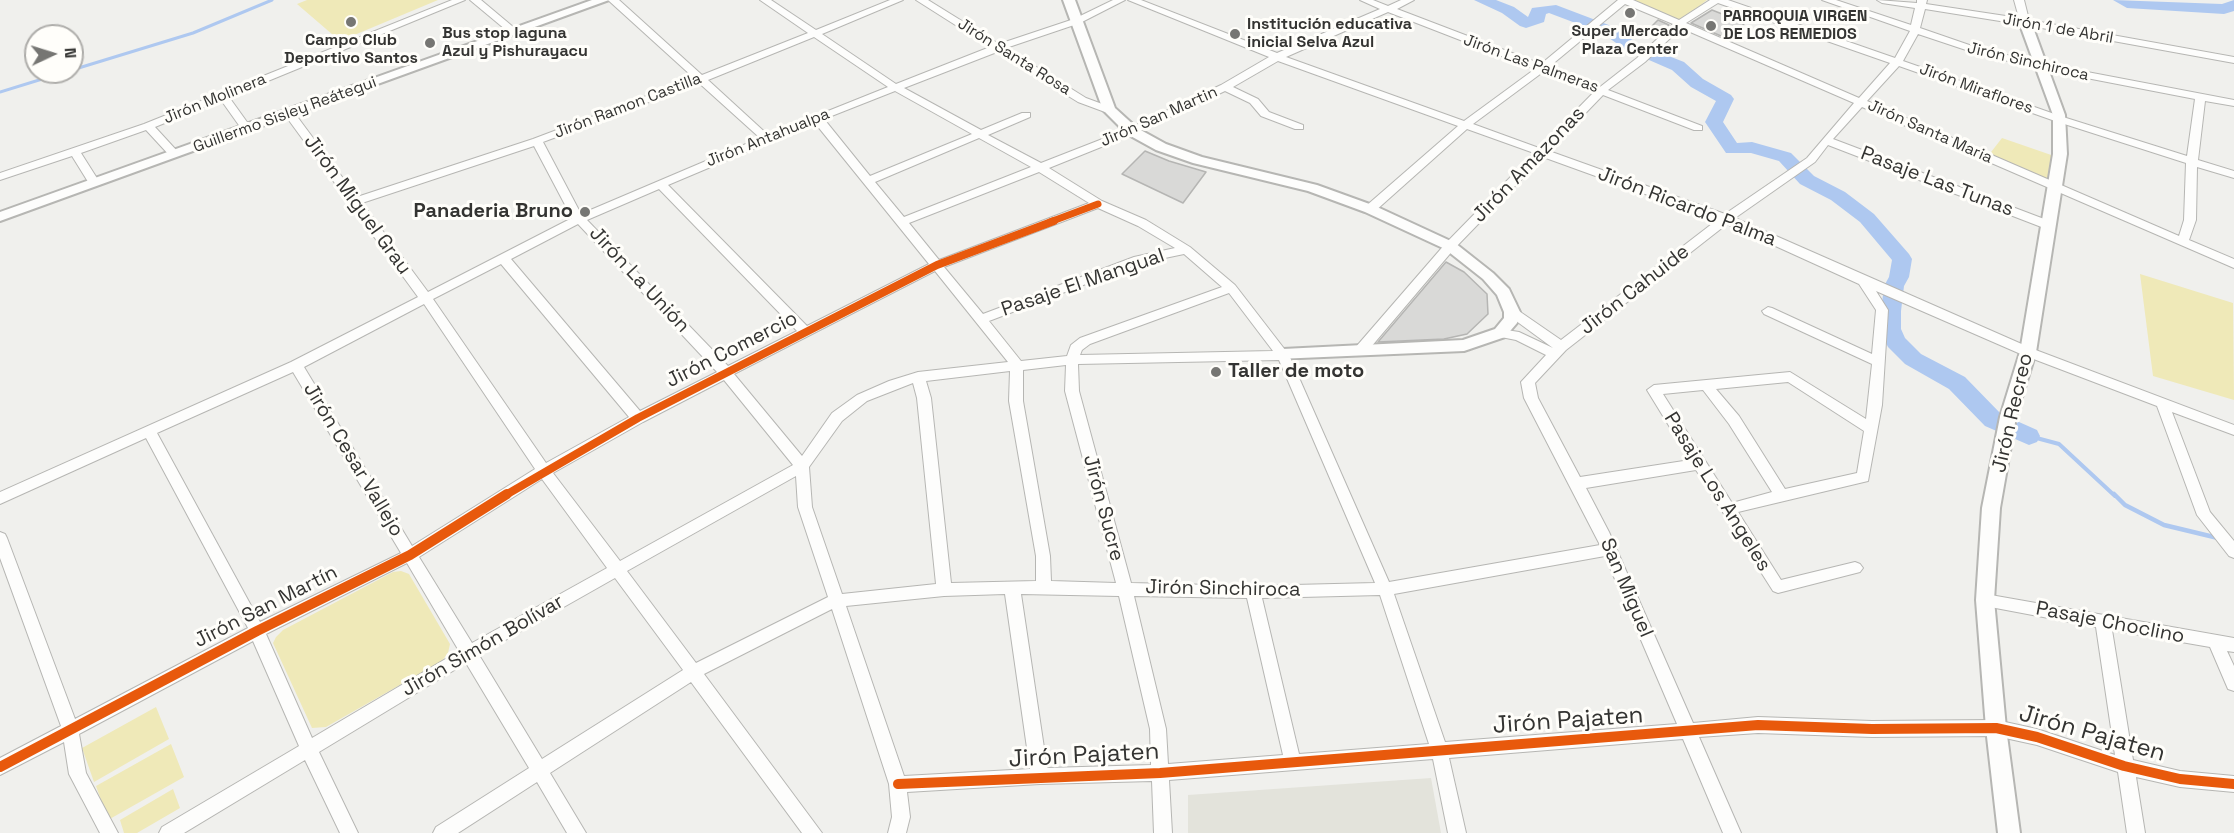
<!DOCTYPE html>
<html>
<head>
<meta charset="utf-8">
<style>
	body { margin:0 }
	#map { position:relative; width:2234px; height:833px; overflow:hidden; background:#f0f0ed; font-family:"Space Grotesk",sans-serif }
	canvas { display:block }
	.north { position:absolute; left:24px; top:24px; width:60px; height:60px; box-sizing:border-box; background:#fffefa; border:2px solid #aeadaa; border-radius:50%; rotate:86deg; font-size:16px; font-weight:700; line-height:24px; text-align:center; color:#343432 }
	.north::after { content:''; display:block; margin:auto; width:21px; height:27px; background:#767673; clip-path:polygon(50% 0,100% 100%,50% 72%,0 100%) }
</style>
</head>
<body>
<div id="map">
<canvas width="2234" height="833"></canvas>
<div class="north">N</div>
</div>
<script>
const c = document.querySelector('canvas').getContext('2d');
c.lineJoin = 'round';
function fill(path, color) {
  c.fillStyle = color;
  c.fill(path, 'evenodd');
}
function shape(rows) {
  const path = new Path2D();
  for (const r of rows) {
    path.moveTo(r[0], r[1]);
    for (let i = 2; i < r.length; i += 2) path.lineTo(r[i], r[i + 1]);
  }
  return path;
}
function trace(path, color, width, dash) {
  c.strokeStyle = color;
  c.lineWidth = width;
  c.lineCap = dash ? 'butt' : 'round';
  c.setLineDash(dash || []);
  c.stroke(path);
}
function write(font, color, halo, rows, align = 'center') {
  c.font = font + ' "Space Grotesk",sans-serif';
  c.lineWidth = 6;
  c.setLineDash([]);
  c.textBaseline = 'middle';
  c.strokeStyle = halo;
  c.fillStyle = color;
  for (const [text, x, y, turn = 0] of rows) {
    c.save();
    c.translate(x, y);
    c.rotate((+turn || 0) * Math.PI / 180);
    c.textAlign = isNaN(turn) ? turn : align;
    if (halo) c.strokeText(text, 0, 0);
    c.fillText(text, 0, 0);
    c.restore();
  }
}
fill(shape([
	[1431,778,1441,833,1188,833,1188,795]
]), '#e3e3db');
fill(shape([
	[307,0,438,0,340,41,297,4],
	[1633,0,1707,0,1680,21],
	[2002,138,2057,157,2054,185,1988,156],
	[2140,274,2233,303,2234,400,2153,376],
	[401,571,409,574,450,644,448,653,442,661,326,727,312,728,273,643,276,637,283,630,393,572],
	[156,707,169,739,94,782,82,748],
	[171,744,184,777,108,820,96,786],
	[173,789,180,808,137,833,124,833,120,820]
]), '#efe9b8');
trace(shape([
	[72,70,193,33,272,0],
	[0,92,65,72]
]), '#aec8f0', 3);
trace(shape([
	[2029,436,2059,444,2115,496]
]), '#aec8f0', 4);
trace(shape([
	[2114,494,2125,505,2164,525,2218,538]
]), '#aec8f0', 4.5);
fill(shape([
	[1474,0,1496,0,1514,7,1528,17,1532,8,1556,5,1614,27,1638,44,1684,62,1703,79,1731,95,1734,99,1723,122,1737,143,1752,142,1791,153,1814,176,1845,192,1874,214,1909,254,1912,259,1909,277,1904,286,1901,311,1901,329,1905,338,1921,354,1965,377,2001,414,2037,430,2040,436,2037,442,2029,445,1985,426,1949,389,1905,364,1888,347,1879,329,1884,286,1889,277,1892,260,1860,222,1831,200,1800,184,1779,161,1751,153,1726,153,1705,122,1716,101,1691,87,1672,70,1626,50,1602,33,1549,13,1546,14,1544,22,1526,28,1520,26,1502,13,1474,0],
	[2113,0,2222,4,2234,0,2234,11,2224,14,2127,8,2113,0]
]), '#aec8f0');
const building = shape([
	[1712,10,1745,23,1728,39,1691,23,1712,10],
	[1658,20,1669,25,1656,37,1645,33,1658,20],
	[1145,151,1169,161,1206,172,1183,203,1122,174,1145,151],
	[1446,262,1464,272,1487,294,1488,314,1467,334,1444,339,1378,342,1446,262]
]);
fill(building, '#d9d9d7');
trace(building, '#b5b5b3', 1.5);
const minor = shape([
	[452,0,465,0,229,97,252,129,251,131,243,131,221,100,155,127,178,152,178,156,170,156,146,130,81,153,100,183,98,185,90,185,72,156,0,180,0,173,144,124,452,0],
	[470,0,481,0,518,31,518,35,512,35,470,0],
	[608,0,619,0,702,75,808,33,760,0,771,0,816,30,890,0,903,0,822,34,896,84,990,47,916,0,928,0,999,44,1074,19,1113,0,1125,0,1080,23,1006,48,1086,98,1113,108,1113,112,1105,112,1078,102,997,52,904,88,981,130,1022,113,1030,113,1030,117,988,135,1041,163,1128,129,1221,85,1269,57,1128,0,1141,0,1277,53,1380,9,1360,0,1373,0,1388,6,1401,0,1414,0,1397,9,1541,64,1618,0,1633,0,1679,20,1710,0,1728,0,1895,58,1910,31,1822,0,1836,0,1911,25,1915,8,1882,3,1877,0,1917,3,1917,0,1927,0,1926,4,2019,18,2014,0,2024,0,2029,20,2234,57,2234,63,2025,25,1925,9,1920,28,1978,48,2040,63,2234,100,2234,106,2205,101,2198,160,2234,171,2234,178,2197,167,2196,220,2189,240,2234,259,2234,268,1862,107,1833,139,2052,222,2054,225,2052,228,2044,228,1828,145,1815,162,1735,218,2033,349,2234,425,2234,435,2172,412,2210,512,2234,541,2234,558,2229,556,2197,515,2157,406,2023,355,1876,291,1888,310,1882,405,1868,481,1738,512,1781,580,1855,562,1860,564,1863,568,1860,572,1778,593,1773,591,1696,470,1586,488,1609,532,1693,723,1758,717,1872,721,1996,720,2037,729,2115,755,2096,627,1985,606,1980,605,1977,600,1980,595,1985,594,2234,638,2234,652,2227,651,2234,666,2234,691,2228,689,2210,647,2112,630,2133,760,2180,771,2234,776,2234,792,2180,787,2136,777,2145,833,2127,833,2118,772,2037,745,1996,736,1872,737,1758,733,1699,737,1741,833,1723,833,1683,739,1449,758,1466,833,1448,833,1433,759,1169,780,1172,833,1154,833,1152,781,1040,784,907,792,910,817,906,833,888,833,892,817,889,784,832,609,704,674,822,833,802,833,691,682,550,773,586,833,567,833,537,782,458,833,433,833,436,827,529,768,466,663,319,752,358,833,340,833,305,760,184,833,159,833,162,827,299,746,253,641,79,734,86,773,118,833,100,833,69,774,64,742,0,775,0,758,61,726,0,558,0,532,5,534,7,538,75,719,248,628,146,438,0,504,0,492,291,362,418,297,285,115,285,111,293,111,357,197,533,139,694,78,608,0],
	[1718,3,1890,63,1859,98,1686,23,1718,3],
	[1625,4,1673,24,1637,58,1600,87,1549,67,1625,4],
	[1388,12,1535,69,1464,121,1286,57,1388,12],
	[1681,28,1854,103,1807,158,1725,214,1549,151,1603,95,1694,130,1702,130,1702,126,1608,90,1645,62,1681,28],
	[1918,34,1972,52,2040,69,2195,99,2187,156,2063,117,1903,61,1918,34],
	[814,37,888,87,768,135,708,80,814,37],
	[1278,61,1458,126,1366,206,1366,212,1374,212,1467,129,1534,153,1446,243,1355,348,1354,351,1355,354,1365,354,1454,249,1543,157,1717,220,1561,340,1516,309,1508,309,1506,312,1508,315,1553,348,1519,332,1500,329,1494,333,1496,336,1516,340,1546,355,1521,382,1524,398,1600,545,1389,582,1289,355,1235,285,1190,247,1146,220,1102,201,1049,168,1136,133,1225,91,1250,103,1261,116,1295,129,1303,129,1303,125,1269,112,1258,99,1233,87,1278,61],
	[1899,66,2055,121,2186,163,2184,220,2179,236,1867,101,1899,66],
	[1543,72,1594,92,1539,148,1473,124,1543,72],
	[699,83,760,138,581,214,543,142,699,83],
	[895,91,972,134,870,176,824,119,895,91],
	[815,123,929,264,807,326,668,185,815,123],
	[979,138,1031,167,904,217,875,182,979,138],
	[534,146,572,218,428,292,362,203,534,146],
	[1039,172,1089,203,939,260,909,223,1039,172],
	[659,189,797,331,728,366,587,220,659,189],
	[1098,208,1138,226,1175,248,1134,257,983,314,944,267,1098,208],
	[578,224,717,372,640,411,511,259,578,224],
	[1727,224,1859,284,1876,310,1872,354,1772,308,1768,307,1762,311,1764,314,1872,364,1866,419,1790,372,1654,385,1647,390,1690,460,1580,477,1538,398,1535,383,1566,350,1727,224],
	[1184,254,1222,287,1080,338,1071,345,1067,356,1021,361,989,321,1141,263,1184,254],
	[501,264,629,417,546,463,433,299,501,264],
	[935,271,1008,362,918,372,889,381,857,395,832,413,802,456,734,374,935,271],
	[1229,293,1273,351,1080,355,1082,350,1090,344,1229,293],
	[424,304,535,469,412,546,304,367,424,304],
	[1279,360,1375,583,1253,586,1131,583,1079,391,1078,364,1279,360],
	[1066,365,1065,391,1116,583,1051,581,1050,556,1023,401,1023,370,1066,365],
	[1010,371,1009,401,1036,556,1036,581,951,583,931,398,926,381,1010,371],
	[293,372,401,553,260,622,157,433,293,372],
	[724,380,793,465,620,561,553,473,643,422,724,380],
	[1788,382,1864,431,1857,473,1785,489,1739,416,1716,389,1788,382],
	[913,383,917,398,936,584,842,594,812,507,809,467,842,421,867,401,913,383],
	[1703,390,1729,424,1772,492,1732,503,1663,394,1703,390],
	[796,476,798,507,828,597,696,663,627,571,796,476],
	[542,479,607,568,472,643,419,557,542,479],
	[1605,556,1677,724,1445,742,1394,594,1605,556],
	[407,563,459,651,312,738,266,634,407,563],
	[615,578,683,670,542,759,479,655,615,578],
	[1005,594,1030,769,904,776,846,606,944,596,1005,594],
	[1021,594,1119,596,1150,729,1151,765,1047,768,1021,594],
	[1380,595,1429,744,1299,754,1262,598,1380,595],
	[1134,596,1247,598,1283,755,1168,764,1166,729,1134,596]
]);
const major = shape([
	[592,0,609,0,0,221,0,212,592,0],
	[1063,0,1075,0,1115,108,1137,128,1166,144,1202,157,1317,185,1375,206,1455,243,1493,273,1509,289,1520,312,1517,323,1505,337,1464,351,1277,359,1275,355,1277,351,1283,349,1463,340,1495,329,1504,318,1504,312,1497,295,1483,279,1445,249,1365,212,1308,191,1193,163,1156,150,1127,134,1103,110,1063,0],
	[2025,18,2031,22,2065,115,2067,154,2036,352,2016,417,2000,508,1994,600,2006,728,2020,833,1998,833,1986,728,1976,600,1982,508,2000,417,2020,352,2053,154,2053,115,2019,22,2025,18]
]);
trace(minor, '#b6b6b3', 2);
trace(major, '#b6b6b3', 4);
fill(minor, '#fdfdfc');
fill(major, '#fdfdfc');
trace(shape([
	[1050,222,1098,204]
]), '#e8590c', 7);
trace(shape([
	[504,496,638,418,937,265,1054,221]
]), '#e8590c', 8);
trace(shape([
	[0,767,257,631,410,555,507,494],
	[898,784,1160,773,1758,725,1872,729,1996,728,2037,737,2124,766,2180,779,2234,784]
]), '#e8590c', 10);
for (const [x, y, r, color] of [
	[1630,13,6,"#767673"],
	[351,22,6,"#767673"],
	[1711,26,6,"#767673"],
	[1235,34,6,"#767673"],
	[430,43,6,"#767673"],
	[585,212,6,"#767673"],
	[1216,372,6,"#767673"]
]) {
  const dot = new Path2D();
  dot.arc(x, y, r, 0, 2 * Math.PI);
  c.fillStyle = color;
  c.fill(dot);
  trace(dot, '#fffefa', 2);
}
write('bold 16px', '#343432', '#fffefa', [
	["PARROQUIA VIRGEN",1723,17],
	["DE LOS REMEDIOS",1723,35],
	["Institución educativa",1247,25],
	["inicial Selva Azul",1247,43],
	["Super Mercado",1630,32,"center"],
	["Plaza Center",1630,50,"center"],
	["Bus stop laguna",442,34],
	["Azul y Pishurayacu",442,52],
	["Campo Club",351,41,"center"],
	["Deportivo Santos",351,59,"center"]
], 'left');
write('16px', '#343432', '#fffefa', [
	["Jirón 1 de Abril",2058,29,10],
	["Jirón Santa Rosa",1014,57,32],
	["Jirón Sinchiroca",2028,62,13],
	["Jirón Las Palmeras",1531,64,20],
	["Jirón Miraflores",1976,89,20],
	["Jirón Molinera",215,99,-22],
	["Jirón Ramon Castilla",628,106,-21],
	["Guillermo Sisley Reátegui",285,115,-20],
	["Jirón San Martin",1159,117,-24],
	["Jirón Santa Maria",1930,132,24],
	["Jirón Antahualpa",768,138,-22]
]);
write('20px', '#343432', '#fffefa', [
	["Jirón Amazonas",1529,165,-46],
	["Pasaje Las Tunas",1937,182,21],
	["Jirón Miguel Grau",357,205,54],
	["Jirón Ricardo Palma",1687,207,21],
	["Jirón La Unión",639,280,47],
	["Pasaje El Mangual",1083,283,-19],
	["Jirón Cahuide",1635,290,-38],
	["Jirón Comercio",732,350,-27],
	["Jirón Recreo",2013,413,-77],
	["Jirón Cesar Vallejo",353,460,59],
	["Pasaje Los Angeles",1717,492,58],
	["Jirón Sucre",1103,508,75],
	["San Miguel",1626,588,67],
	["Jirón Sinchiroca",1223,589,1],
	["Jirón San Martín",266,607,-27],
	["Pasaje Choclino",2110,623,11],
	["Jirón Simón Bolívar",483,646,-30]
]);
write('bold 20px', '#343432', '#fffefa', [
	["Panaderia Bruno",573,212],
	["Taller de moto",1228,372,"left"]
], 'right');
write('24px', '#343432', '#fffefa', [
	["Jirón Pajaten",1568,721,-4],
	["Jirón Pajaten",2092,734,16],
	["Jirón Pajaten",1084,756,-3]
]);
</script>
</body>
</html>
